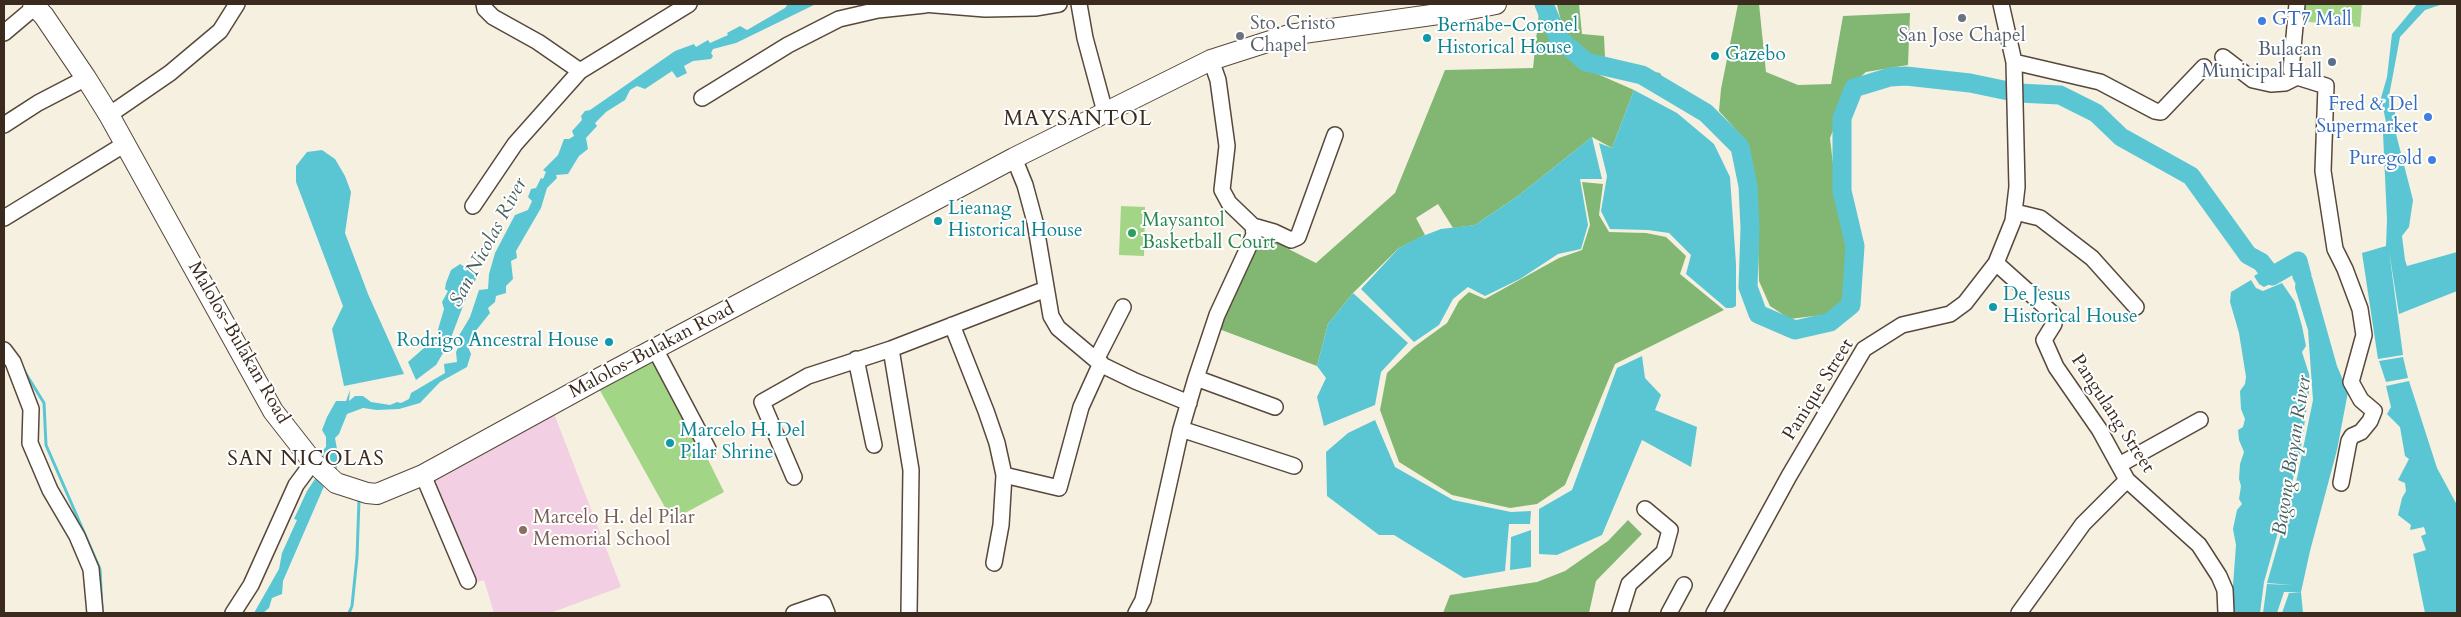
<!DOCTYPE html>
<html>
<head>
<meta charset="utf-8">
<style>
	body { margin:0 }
	#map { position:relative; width:2461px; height:617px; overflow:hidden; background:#f5f0e0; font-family:Cardo,serif }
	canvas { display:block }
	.frame { position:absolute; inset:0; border:5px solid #3b2a1e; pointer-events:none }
</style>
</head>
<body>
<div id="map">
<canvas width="2461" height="617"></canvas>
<div class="frame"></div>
</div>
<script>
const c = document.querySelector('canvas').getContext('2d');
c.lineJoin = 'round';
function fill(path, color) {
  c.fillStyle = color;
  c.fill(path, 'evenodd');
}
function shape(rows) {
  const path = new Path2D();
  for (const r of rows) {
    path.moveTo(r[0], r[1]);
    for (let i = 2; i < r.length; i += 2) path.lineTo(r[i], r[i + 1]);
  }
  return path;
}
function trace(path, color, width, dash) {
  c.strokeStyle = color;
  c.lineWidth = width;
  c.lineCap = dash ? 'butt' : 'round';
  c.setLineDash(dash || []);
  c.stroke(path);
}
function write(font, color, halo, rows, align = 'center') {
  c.font = font + ' Cardo,serif';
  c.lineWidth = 4;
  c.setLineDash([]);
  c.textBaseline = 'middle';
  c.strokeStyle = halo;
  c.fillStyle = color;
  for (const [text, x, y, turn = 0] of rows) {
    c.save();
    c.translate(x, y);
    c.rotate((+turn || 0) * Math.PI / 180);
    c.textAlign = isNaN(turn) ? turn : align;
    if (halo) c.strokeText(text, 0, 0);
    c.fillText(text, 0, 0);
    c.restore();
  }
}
fill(shape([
	[553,411,621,587,550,613,494,613,484,580,470,584,425,480]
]), '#f2cfe2');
fill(shape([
	[2302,4,2362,4,2360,27,2300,21],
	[1121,206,1145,207,1144,256,1119,255],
	[656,354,724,492,672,520,597,385]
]), '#a2d686');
fill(shape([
	[1579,4,1582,34,1604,36,1605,57,1620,61,1627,67,1660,73,1665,83,1648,75,1587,59,1565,38,1557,5],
	[1738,4,1759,4,1766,72,1798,85,1831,84,1843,16,1910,13,1908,65,1866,72,1851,85,1830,138,1835,182,1850,242,1846,299,1830,314,1790,319,1770,306,1759,281,1757,209,1747,142,1719,111,1721,89],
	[1539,12,1559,43,1586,69,1634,90,1612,148,1592,137,1518,196,1475,225,1453,228,1438,204,1416,218,1425,235,1399,248,1353,293,1328,324,1317,366,1219,329,1263,236,1316,263,1395,193,1445,70,1533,68],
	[1582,182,1603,184,1599,215,1609,232,1646,233,1666,237,1686,256,1680,274,1724,310,1615,364,1565,485,1537,504,1510,508,1452,495,1399,462,1380,410,1387,373,1414,347,1447,323,1459,301,1469,292,1485,299,1559,258,1582,250,1590,225],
	[1628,520,1642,534,1596,581,1589,613,1443,613,1450,595,1537,582,1565,571,1608,541]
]), '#81b773');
fill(shape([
	[788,4,816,4,736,43,713,49,711,53,713,56,711,59,693,61,684,66,687,73,677,78,672,71,645,89,637,86,630,90,625,100,606,112,595,123,597,126,586,138,588,149,579,156,568,174,556,175,557,178,547,188,541,208,516,251,517,258,511,261,513,279,506,286,506,293,496,296,495,302,488,308,490,313,474,333,468,347,471,354,467,367,440,382,420,403,399,409,377,410,363,408,347,414,339,434,335,438,337,449,337,473,324,461,322,451,326,447,326,437,322,430,327,417,336,401,346,401,350,390,349,401,355,396,363,396,371,402,390,405,397,402,401,403,409,399,411,393,445,373,444,364,457,362,456,352,460,344,457,339,470,317,479,290,488,289,489,274,495,253,515,215,528,210,532,201,528,197,531,189,536,188,541,178,543,179,546,172,543,170,558,155,564,139,569,139,574,136,572,131,582,120,581,116,585,111,590,110,675,51,694,44,696,47,708,40,710,43,728,35,727,33,740,26,747,30,785,8],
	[2417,4,2443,4,2425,10,2400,37,2389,96,2395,108,2395,130,2413,200,2409,227,2402,236,2405,260,2407,266,2457,252,2457,291,2399,314,2389,251,2403,355,2378,359,2362,253,2386,246,2387,220,2383,133,2386,122,2381,98,2387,77,2392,34],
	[1634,90,1677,113,1714,144,1730,177,1736,264,1736,306,1732,308,1726,308,1686,274,1691,255,1669,233,1648,230,1610,229,1601,211,1607,176,1599,143,1612,148],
	[1592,137,1602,179,1580,179,1588,225,1581,249,1558,254,1520,279,1485,296,1468,287,1453,299,1439,325,1414,342,1361,289,1399,248,1420,237,1441,229,1475,225,1518,196],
	[322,150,335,159,345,176,351,192,345,233,368,294,404,374,344,386,332,329,343,306,296,182,296,166,307,152],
	[2294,256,2298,256,2304,272,2312,277,2337,366,2348,392,2337,450,2310,551,2301,592,2284,592,2277,613,2263,613,2267,584,2292,585,2267,583,2297,478,2313,400,2308,330,2295,288,2297,267,2290,265,2289,258],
	[460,264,478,275,466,298,449,343,438,336,437,333,444,309,442,302,448,291,445,289,446,283,451,270],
	[2272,265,2281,272,2280,279,2264,287,2259,284,2254,276],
	[2251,280,2256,288,2263,291,2282,283,2295,302,2302,326,2306,346,2302,352,2309,374,2310,385,2300,454,2264,582,2260,613,2231,613,2236,545,2233,529,2237,510,2242,504,2239,499,2241,486,2239,479,2240,464,2244,452,2239,440,2238,430,2243,427,2245,419,2241,409,2240,391,2245,384,2246,377,2239,333,2230,302,2231,292],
	[1353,293,1408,343,1381,372,1375,405,1324,426,1317,397,1326,378,1317,366,1328,324],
	[432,341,446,348,436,365,416,380,408,362],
	[1642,356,1645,378,1661,395,1655,410,1697,427,1691,467,1642,440,1602,535,1557,555,1539,554,1539,509,1572,490,1617,368],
	[2403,357,2408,378,2386,382,2379,361],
	[2409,381,2437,468,2457,505,2457,613,2425,613,2413,554,2426,550,2421,536,2426,534,2424,527,2410,530,2411,525,2398,515,2402,498,2406,491,2405,483,2398,480,2409,459,2405,456,2400,427,2387,414,2391,407,2386,386],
	[1375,420,1395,467,1453,500,1511,512,1531,511,1530,524,1509,524,1505,571,1464,578,1394,535,1379,535,1327,496,1326,452,1348,433],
	[317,476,325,484,283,581,282,594,272,598,269,608,263,613,254,613,279,569,282,553,297,520,294,519,307,491],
	[1531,530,1531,567,1510,570,1511,537],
	[2301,592,2303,613,2282,613,2289,593]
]), '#5ac6d4');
trace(shape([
	[23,369,44,403,46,445,100,569,102,608],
	[349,613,352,606,357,557,359,500]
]), '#5ac6d4', 3);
trace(shape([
	[1544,4,1558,38,1586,62,1642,75,1706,113,1740,147,1748,186,1750,228,1748,287,1758,314,1795,330,1830,322,1851,305,1855,246,1842,191,1842,118,1854,88,1890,77,1906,76,1970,83,2018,93,2060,95,2096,113,2121,137,2191,176,2248,255,2261,262,2272,276,2298,261,2302,276]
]), '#5ac6d4', 19);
const minor = shape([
	[484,4,485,9,493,17,538,42,580,71],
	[923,4,985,9,1035,8,1059,4],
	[1079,4,1085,38,1105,112],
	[2297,4,2291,70,2297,77,2326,86,2323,171,2335,249,2345,269,2360,309,2364,335,2351,382,2361,400,2374,411,2370,421,2361,432,2352,436,2349,441,2341,483],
	[4,33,36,6],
	[2223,57,2253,80,2271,84,2285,83,2297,77],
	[2014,62,2100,82,2155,111,2161,112,2204,67],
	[702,98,788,45,839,19,878,10,925,5],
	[109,115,170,73,220,31,237,4],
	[4,125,38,103,86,78],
	[1014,158,1025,185,1035,222,1051,316,1058,328,1102,365,1135,381,1189,403],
	[473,206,515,144,580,71,689,4],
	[2015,212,2040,218,2092,258,2136,307],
	[4,218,125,144],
	[1253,226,1274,232,1291,240,1298,237,1335,135],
	[1996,263,2053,314,2054,324,2044,340,2056,367,2099,429,2127,480,2199,545,2219,576,2225,590,2226,613],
	[952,325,986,411,997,443,1004,475,1001,525,994,563],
	[655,349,708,449],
	[891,349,911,470,909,613],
	[4,350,13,362,31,409,30,443,50,490,77,536,91,569,95,613],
	[856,359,874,445],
	[1096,360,1123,307],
	[1196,378,1275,407],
	[1181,429,1294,466],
	[2119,465,2200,420],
	[423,475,468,581],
	[1004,475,1059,488,1081,407,1101,363],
	[794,477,762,402,808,376,891,349,1046,289],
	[233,613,251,585,296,485,313,462],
	[794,613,823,603,827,613],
	[1136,613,1143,600,1181,429,1196,378,1217,315,1254,235,1253,226,1229,203,1222,190,1227,146,1218,80,1211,60],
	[1620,613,1629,584,1664,552,1670,530,1645,509],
	[1669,613,1684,585],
	[1714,613,1789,476,1864,349,1902,325,1950,314,1965,303,1996,263,2013,221,2017,187,2014,62,2001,4],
	[2019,613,2083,524,2127,480]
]);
const major = shape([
	[33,4,44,16,86,78,109,115,273,411,313,462,336,483,367,493,377,494,423,475,598,379,1014,158,1211,60,1289,35,1460,11,1496,4]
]);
trace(minor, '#57483b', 18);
trace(major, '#57483b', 22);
trace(minor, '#fff', 15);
trace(major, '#fff', 20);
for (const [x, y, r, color] of [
	[1962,18,5,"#6b7280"],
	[2262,21,5,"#3f7fe0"],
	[1240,36,5,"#6b7280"],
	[1427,38,5,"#0f9aa8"],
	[1715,56,5,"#0f9aa8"],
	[2332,62,5,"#5c6f8a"],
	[2428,117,5,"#3f7fe0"],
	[2432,160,5,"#3f7fe0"],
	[938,221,5,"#0f9aa8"],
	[1132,233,5,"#2e9e5b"],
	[1993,307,5,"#0f9aa8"],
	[609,342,5,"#0f9aa8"],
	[670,443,5,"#0f9aa8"],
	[523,530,5,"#8d6e63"]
]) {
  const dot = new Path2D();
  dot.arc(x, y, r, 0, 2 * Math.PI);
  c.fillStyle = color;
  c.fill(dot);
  trace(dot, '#fff', 2);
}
write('19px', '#366cbe', '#fff', [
	["GT7 Mall",2272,21,"left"],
	["Fred & Del",2418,106],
	["Supermarket",2418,128],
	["Puregold",2422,160]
], 'right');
write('19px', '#5b616d', '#fff', [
	["Sto. Cristo",1250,25],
	["Chapel",1250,47],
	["San Jose Chapel",1962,37,"center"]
], 'left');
write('19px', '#0d838f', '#fff', [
	["Bernabe-Coronel",1437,27],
	["Historical House",1437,49],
	["Gazebo",1725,56],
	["Lieanag",948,210],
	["Historical House",948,232],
	["De Jesus",2003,296],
	["Historical House",2003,318],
	["Rodrigo Ancestral House",599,342,"right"],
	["Marcelo H. Del",680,432],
	["Pilar Shrine",680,454]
], 'left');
write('19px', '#4e5e75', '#fff', [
	["Bulacan",2322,51],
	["Municipal Hall",2322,73]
], 'right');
write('19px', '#27864d', '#fff', [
	["Maysantol",1142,222],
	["Basketball Court",1142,244]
], 'left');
write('19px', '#3b2a1e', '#fff', [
	["Malolos-Bulakan Road",238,343,60],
	["Malolos-Bulakan Road",652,351,-28],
	["Panique Street",1819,390,-58],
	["Pangulang Street",2112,414,57]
]);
write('19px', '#785e54', '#fff', [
	["Marcelo H. del Pilar",533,519],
	["Memorial School",533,541]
], 'left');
write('italic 20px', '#46615e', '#fff', [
	["San Nicolas River",489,243,-62],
	["Bagong Bayan River",2293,456,-81]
]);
c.letterSpacing = '1px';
write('21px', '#3b2a1e', '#fff', [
	["MAYSANTOL",1078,120],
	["SAN NICOLAS",306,460]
]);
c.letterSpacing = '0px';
</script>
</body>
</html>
